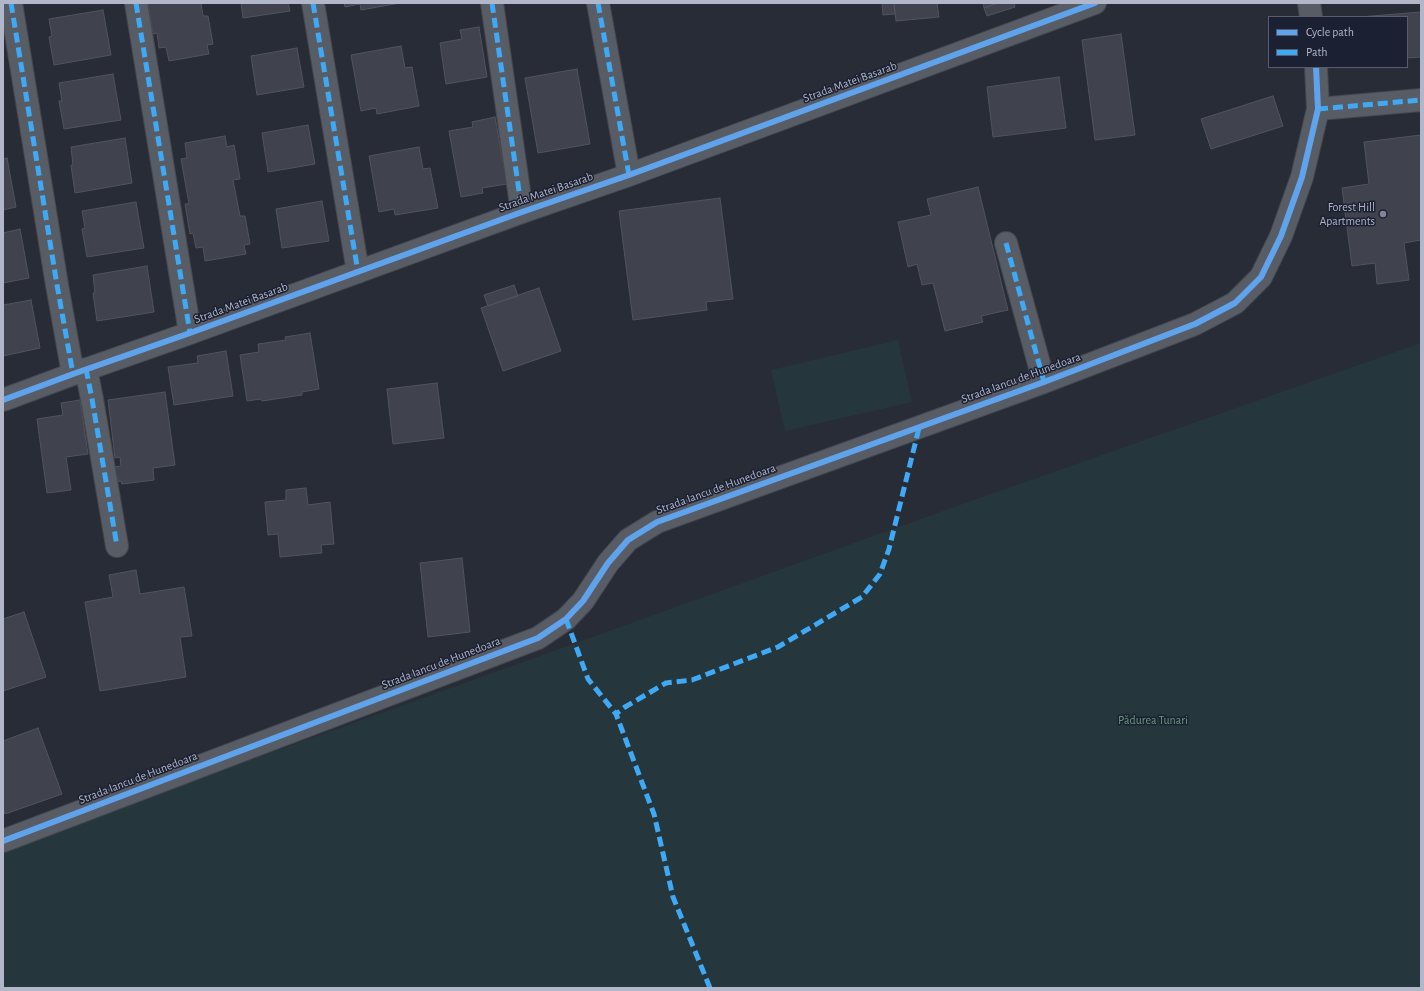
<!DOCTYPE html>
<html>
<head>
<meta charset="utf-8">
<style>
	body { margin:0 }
	#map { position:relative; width:1424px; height:991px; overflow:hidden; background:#282c37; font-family:"Alegreya Sans",sans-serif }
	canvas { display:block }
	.frame { position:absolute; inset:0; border:4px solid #b1b7c9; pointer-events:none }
	.legend { position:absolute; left:1268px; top:16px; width:140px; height:52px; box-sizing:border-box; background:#1b2132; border:1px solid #575d6e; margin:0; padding:5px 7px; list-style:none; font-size:12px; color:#b1b7c9 }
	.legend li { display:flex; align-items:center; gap:8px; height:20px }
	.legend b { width:20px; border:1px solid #575d6e }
</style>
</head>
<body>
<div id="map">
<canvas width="1424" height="991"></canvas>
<div class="frame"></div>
<ul class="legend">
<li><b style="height:5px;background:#60a3ed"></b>Cycle path</li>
<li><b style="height:5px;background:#3fa9f5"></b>Path</li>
</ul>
</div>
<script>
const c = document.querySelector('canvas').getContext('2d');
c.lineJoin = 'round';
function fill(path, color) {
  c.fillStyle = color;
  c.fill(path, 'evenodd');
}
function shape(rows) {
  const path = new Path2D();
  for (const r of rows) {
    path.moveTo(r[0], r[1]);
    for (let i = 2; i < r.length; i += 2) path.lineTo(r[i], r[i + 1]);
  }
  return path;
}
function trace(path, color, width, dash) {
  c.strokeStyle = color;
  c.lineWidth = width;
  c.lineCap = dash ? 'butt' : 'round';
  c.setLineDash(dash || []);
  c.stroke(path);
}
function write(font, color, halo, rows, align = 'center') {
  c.font = font + ' "Alegreya Sans",sans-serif';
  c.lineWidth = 3;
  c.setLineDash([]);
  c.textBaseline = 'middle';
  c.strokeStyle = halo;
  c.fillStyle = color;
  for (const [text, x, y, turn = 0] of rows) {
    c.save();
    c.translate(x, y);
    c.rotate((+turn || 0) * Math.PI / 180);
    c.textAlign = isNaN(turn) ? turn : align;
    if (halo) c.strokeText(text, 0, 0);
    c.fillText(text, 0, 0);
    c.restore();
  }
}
fill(shape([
	[898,340,912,402,785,431,771,370],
	[1421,343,1421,988,3,988,3,849,954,507]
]), '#25363d');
const building = shape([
	[152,3,201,3,203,16,208,16,213,44,207,45,209,54,169,61,166,47,159,48,157,33,153,34,148,4,152,3],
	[241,3,288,3,290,11,243,18,241,3],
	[344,3,400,3,361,10,360,4,345,7,344,3],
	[882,3,894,3,895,14,883,15,882,3],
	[894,3,937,3,939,17,896,21,894,3],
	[983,3,998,3,984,8,983,3],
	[998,3,1014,3,1015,7,987,16,984,8,998,3],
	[103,10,111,55,54,65,49,37,52,36,49,19,103,10],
	[1421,12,1421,57,1407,58,1407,17,1360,17,1421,12],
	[479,27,487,77,446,84,440,43,462,39,460,30,479,27],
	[1121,34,1135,135,1095,140,1082,40,1121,34],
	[401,46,405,68,412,67,419,106,377,114,376,108,361,111,351,55,401,46],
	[297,48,304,87,257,95,251,56,297,48],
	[577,69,590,144,538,153,525,78,577,69],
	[113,74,121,120,64,129,59,101,62,101,59,83,113,74],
	[1059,77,1066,128,993,137,987,87,1059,77],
	[1273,96,1283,126,1211,149,1201,119,1273,96],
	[495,117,507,184,482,188,483,193,461,197,449,131,473,127,472,122,495,117],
	[308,125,315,164,268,172,262,133,308,125],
	[1421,135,1421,240,1404,243,1409,280,1377,284,1375,263,1352,266,1342,188,1369,184,1364,142,1421,135],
	[225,136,227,147,234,145,240,179,233,180,240,216,245,216,250,244,244,245,246,254,205,261,203,247,196,248,193,233,190,234,185,204,189,204,181,159,187,158,185,143,225,136],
	[125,138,132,183,75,193,71,165,73,165,71,147,125,138],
	[419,147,423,169,430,168,438,208,395,215,394,209,379,212,369,156,419,147],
	[7,158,16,207,3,210,3,159,7,158],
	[978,187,1008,310,981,316,983,322,945,331,933,283,922,285,917,264,908,267,898,222,931,215,927,199,978,187],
	[720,198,733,299,706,302,707,310,633,320,619,211,720,198],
	[322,201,329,241,282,248,276,209,322,201],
	[136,202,144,248,87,257,82,229,85,228,82,211,136,202],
	[20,229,29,278,3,283,3,233,20,229],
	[147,266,154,312,97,321,93,293,95,293,93,275,147,266],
	[514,285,518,296,488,306,484,295,514,285],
	[539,288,561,351,503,371,481,308,539,288],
	[31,300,40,348,3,356,3,305,31,300],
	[310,333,319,389,302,392,302,395,262,401,261,399,247,401,240,355,259,352,258,344,286,340,285,337,310,333],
	[226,351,233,396,174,405,168,367,198,363,197,356,226,351],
	[437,383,444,438,393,444,387,389,437,383],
	[165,392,175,465,153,468,154,480,122,484,121,481,116,482,114,467,121,466,120,457,115,458,108,400,165,392],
	[80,400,88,454,66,457,71,490,47,493,37,419,63,415,61,403,80,400],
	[306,488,308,505,330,502,334,544,321,545,322,553,280,557,278,534,268,535,265,502,286,500,286,490,306,488],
	[462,558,470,632,428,637,420,563,462,558],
	[136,570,140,594,184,587,192,636,180,637,186,677,100,691,85,602,113,597,109,575,136,570],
	[24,612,46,677,3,691,3,619,24,612],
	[38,728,62,794,5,814,3,808,3,741,38,728]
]);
fill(building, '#40434d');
trace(building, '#50545f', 1);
const street = shape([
	[11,3,57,285,73,374],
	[136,3,190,333],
	[313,3,358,272],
	[492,3,522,212],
	[598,3,629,175],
	[1309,3,1311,17],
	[1318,109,1421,100],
	[1006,243,1044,382],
	[86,369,92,399,117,546],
	[3,400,73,374,190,333,522,212,629,175,1095,3],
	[3,841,538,638,566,619,583,601,608,563,628,540,657,522,1044,382,1195,324,1235,303,1261,277,1281,236,1302,177,1318,109,1316,67]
]);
trace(street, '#444850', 24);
trace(street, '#585c65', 22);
trace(shape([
	[11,3,57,285,73,374],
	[136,3,190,333],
	[313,3,358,272],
	[492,3,522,212],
	[598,3,629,175],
	[1318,109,1421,100],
	[1006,243,1044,382],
	[86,369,92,399,117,546],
	[566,619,588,679,616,714],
	[710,988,673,897,654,814,616,714,625,707,666,683,692,680,778,647,862,597,880,574,889,549,919,428]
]), '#3fa9f5', 5, [10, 5]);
trace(shape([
	[3,400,73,374,190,333,522,212,629,175,1095,3],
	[3,841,538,638,566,619,583,601,608,563,628,540,657,522,1044,382,1195,324,1235,303,1261,277,1281,236,1302,177,1318,109,1316,67]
]), '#60a3ed', 6);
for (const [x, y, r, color] of [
	[1383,214,4,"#818696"]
]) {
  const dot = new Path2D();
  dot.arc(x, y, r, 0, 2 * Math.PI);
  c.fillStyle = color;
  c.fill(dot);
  trace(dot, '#1b2132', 1.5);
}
write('12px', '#b1b7c9', '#1b2132', [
	["Strada Matei Basarab",850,82,-20],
	["Strada Matei Basarab",546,192,-19],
	["Strada Matei Basarab",241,303,-20],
	["Strada Iancu de Hunedoara",1021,378,-20],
	["Strada Iancu de Hunedoara",716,489,-20],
	["Strada Iancu de Hunedoara",441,663,-21],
	["Strada Iancu de Hunedoara",138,778,-21]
]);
write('12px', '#b1b7c9', '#1b2132', [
	["Forest Hill",1375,207],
	["Apartments",1375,221]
], 'right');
write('12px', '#679b7b', '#1b2132', [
	["Pădurea Tunari",1153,720]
]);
</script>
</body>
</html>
